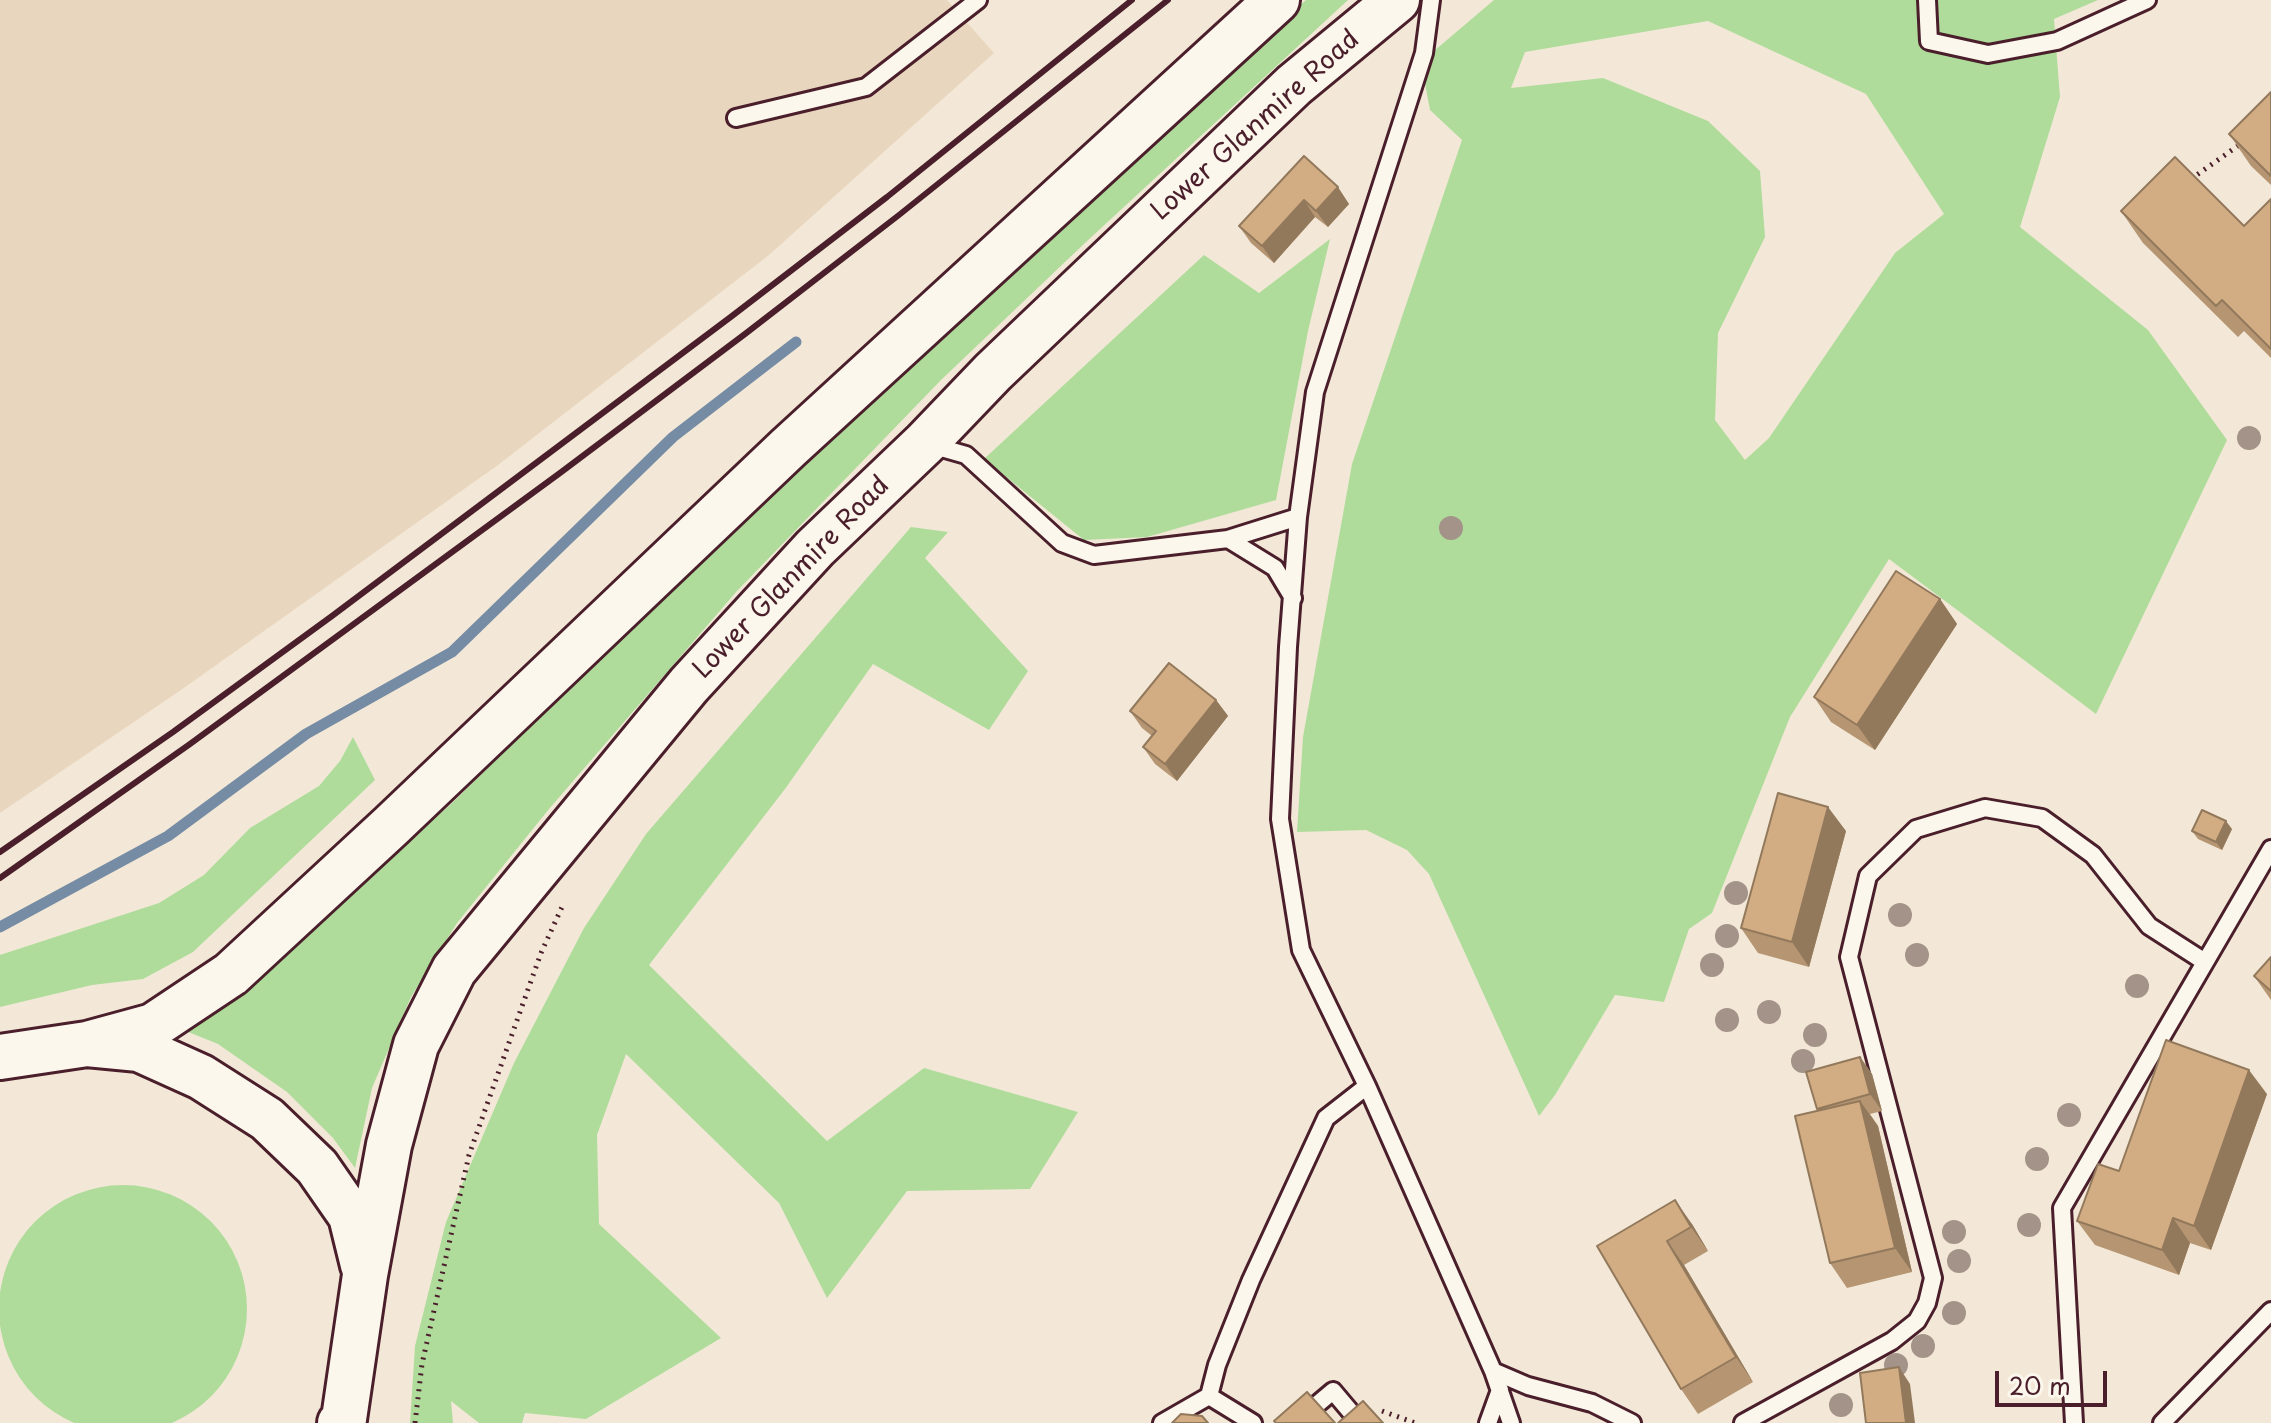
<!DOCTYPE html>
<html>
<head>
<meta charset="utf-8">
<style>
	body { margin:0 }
	#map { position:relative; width:2271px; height:1423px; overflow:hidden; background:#f3e8d7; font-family:"Playpen Sans",sans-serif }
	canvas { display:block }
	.scale { position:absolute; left:1995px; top:1371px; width:112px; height:36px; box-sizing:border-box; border:4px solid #4a1f2b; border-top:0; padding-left:10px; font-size:24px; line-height:28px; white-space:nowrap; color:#4a1f2b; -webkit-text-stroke:6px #fbf7ec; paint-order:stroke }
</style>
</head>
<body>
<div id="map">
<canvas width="2271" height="1423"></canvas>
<div class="scale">20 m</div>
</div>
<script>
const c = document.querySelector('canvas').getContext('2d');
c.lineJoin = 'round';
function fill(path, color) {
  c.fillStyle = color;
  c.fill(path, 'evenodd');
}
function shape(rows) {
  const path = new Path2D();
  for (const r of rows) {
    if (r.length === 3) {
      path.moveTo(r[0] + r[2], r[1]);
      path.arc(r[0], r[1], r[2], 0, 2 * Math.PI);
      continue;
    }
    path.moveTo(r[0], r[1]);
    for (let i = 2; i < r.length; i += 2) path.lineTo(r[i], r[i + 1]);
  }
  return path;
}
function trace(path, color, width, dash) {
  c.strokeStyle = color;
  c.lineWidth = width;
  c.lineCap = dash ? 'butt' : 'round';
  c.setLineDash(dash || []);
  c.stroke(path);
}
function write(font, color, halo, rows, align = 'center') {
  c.font = font + ' "Playpen Sans",sans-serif';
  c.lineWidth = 7;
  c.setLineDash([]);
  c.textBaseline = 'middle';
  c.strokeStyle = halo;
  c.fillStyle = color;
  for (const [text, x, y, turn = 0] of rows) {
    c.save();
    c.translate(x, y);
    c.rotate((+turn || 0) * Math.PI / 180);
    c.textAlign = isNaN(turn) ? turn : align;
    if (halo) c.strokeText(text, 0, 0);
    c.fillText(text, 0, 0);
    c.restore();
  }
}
fill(shape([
	[0,0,947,0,994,53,769,255,498,465,181,690,0,813]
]), '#e9d6be');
fill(shape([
	[1306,0,1348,0,1086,242,941,380,737,591,549,809,457,923,411,997,372,1088,355,1168,333,1138,287,1092,218,1044,181,1029,449,806,686,574,1184,108],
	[1494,0,2098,0,2054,19,2060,97,2020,227,2148,330,2227,440,2096,714,1889,559,1790,717,1712,913,1689,929,1664,1002,1615,995,1555,1095,1539,1116,1429,874,1407,850,1366,830,1297,832,1303,737,1352,464,1462,140,1430,110,1421,62],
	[1708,21,1866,94,1944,214,1895,253,1769,438,1745,460,1715,420,1718,333,1765,237,1760,171,1708,121,1603,78,1511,88,1525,52],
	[1330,239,1308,331,1276,500,1147,537,1084,540,984,459,1204,255,1259,293],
	[911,527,948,532,925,558,1028,671,989,730,873,664,785,789,649,965,827,1141,924,1068,1078,1112,1030,1189,907,1191,827,1298,779,1203,626,1054,597,1135,599,1224,721,1338,586,1419,525,1413,522,1423,479,1423,451,1401,453,1423,410,1423,415,1346,446,1222,514,1063,584,928,646,834],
	[353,737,375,780,193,952,143,979,92,985,0,1007,0,955,159,903,204,875,250,828,319,786,340,761],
	[123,1309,124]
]), '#afdc9b');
trace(shape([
	[0,927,168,836,306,734,452,652,673,437,796,342]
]), '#768ca4', 11);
const lane = shape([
	[1431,0,1424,53,1315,392,1298,517,1288,647,1280,819,1301,950,1367,1086,1493,1371,1528,1386,1592,1403,1632,1423],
	[1927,0,1929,41,1988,54,2057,41,2147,0],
	[736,118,866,87,978,0],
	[931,445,966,455,1062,543,1094,555,1228,539,1275,568,1293,598],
	[1228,539,1298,517],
	[1493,1371,1511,1423],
	[1209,1396,1253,1423],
	[1162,1423,1209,1396,1217,1365,1251,1280,1326,1118,1367,1086],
	[1295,1423,1333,1391,1360,1423],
	[1488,1423,1500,1390],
	[1743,1423,1892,1341,1917,1321,1927,1303,1933,1278,1849,957,1868,876,1916,829,1985,808,2042,818,2093,855,2149,926,2205,962],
	[2074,1423,2062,1208,2271,849],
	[2162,1423,2271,1311]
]);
const highway = shape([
	[87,1044,153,1026,231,974,391,826,788,448,1277,0],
	[0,1057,87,1044,139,1049,201,1077,267,1119,317,1167,351,1216,363,1265],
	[340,1423,344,1419,365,1275,389,1145,416,1045,454,970,689,685,815,548,925,443,993,372,1294,85,1397,0]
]);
trace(lane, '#4a1f2b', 22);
trace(highway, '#4a1f2b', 50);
trace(shape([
	[2191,179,2242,143],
	[1382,1411,1415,1423],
	[415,1423,422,1364,469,1155,541,953,562,907]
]), '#4a1f2b', 5, [2, 6]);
trace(lane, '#fbf7ec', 16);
trace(highway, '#fbf7ec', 44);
trace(shape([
	[0,852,173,732,332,616,732,316,887,197,1132,0],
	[0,878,190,744,560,473,745,334,899,215,1168,0]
]), '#4a1f2b', 6);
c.fillStyle = '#a49388';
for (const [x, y] of [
	[2249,438],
	[1451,528],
	[1736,893],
	[1900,915],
	[1727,936],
	[1917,955],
	[1712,965],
	[2137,986],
	[1769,1012],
	[1727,1020],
	[1815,1035],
	[1803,1061],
	[2069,1115],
	[2037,1159],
	[2029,1225],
	[1954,1232],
	[1959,1261],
	[1954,1313],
	[1923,1346],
	[1896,1365],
	[1841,1405]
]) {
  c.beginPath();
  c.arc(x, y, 12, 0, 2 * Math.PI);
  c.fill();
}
fill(shape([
	[2271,92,2271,185,2251,166,2229,134],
	[1304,156,1349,204,1328,227,1315,217,1274,263,1251,243,1239,226],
	[2271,199,2271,358,2244,331,2238,337,2143,243,2121,211,2244,226],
	[1940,599,1957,624,1875,750,1831,722,1814,697],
	[1216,700,1228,716,1177,781,1155,764,1143,747,1152,736,1142,728,1130,711],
	[2232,829,2222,850,2198,839,2192,831],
	[1846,831,1809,967,1758,953,1741,928],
	[2271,957,2271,1000,2254,976],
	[1860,1057,1872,1074,1882,1111,1870,1114,1878,1126,1912,1272,1847,1288,1830,1263,1818,1111,1817,1109],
	[2267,1094,2211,1250,2190,1243,2179,1275,2095,1245,2077,1221,2119,1171],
	[1692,1224,1708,1251,1684,1265,1753,1382,1698,1414,1681,1389,1597,1246]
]), '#b59572');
fill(shape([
	[1338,187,1349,204,1328,227,1316,211],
	[1304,200,1315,217,1274,263,1262,246],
	[1940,599,1957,624,1875,750,1857,725],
	[1216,700,1228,716,1177,781,1165,764],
	[1828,807,1846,831,1809,967,1792,942],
	[2226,821,2232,829,2222,850,2216,842],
	[1860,1057,1872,1074,1882,1111,1870,1094],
	[2249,1070,2267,1094,2211,1250,2194,1226],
	[1860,1101,1878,1126,1912,1272,1895,1248],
	[1675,1200,1692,1224,1708,1251,1691,1227],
	[2173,1218,2190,1243,2179,1275,2162,1250],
	[1667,1241,1684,1265,1753,1382,1736,1357],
	[1899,1367,1910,1384,1915,1423,1906,1423]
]), '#93795c');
const building = shape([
	[2271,92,2271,176,2229,134,2271,92],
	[1304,156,1338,187,1316,211,1304,200,1262,246,1239,226,1304,156],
	[2175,157,2244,226,2271,199,2271,349,2222,300,2216,306,2121,211,2175,157],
	[1896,571,1940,599,1857,725,1814,697,1896,571],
	[1169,663,1216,700,1165,764,1143,747,1156,731,1130,711,1169,663],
	[1778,793,1828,807,1792,942,1741,928,1778,793],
	[2202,810,2226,821,2216,842,2192,831,2202,810],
	[2271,957,2271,991,2254,976,2271,957],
	[2166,1040,2249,1070,2194,1226,2173,1218,2162,1250,2077,1221,2098,1164,2119,1171,2166,1040],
	[1860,1057,1870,1094,1817,1109,1806,1072,1860,1057],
	[1860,1101,1895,1248,1830,1263,1795,1116,1860,1101],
	[1675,1200,1691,1227,1667,1241,1736,1357,1681,1389,1597,1246,1675,1200],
	[1899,1367,1906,1423,1866,1423,1860,1373,1899,1367],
	[1307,1392,1335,1423,1276,1423,1274,1421,1307,1392],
	[1363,1401,1383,1423,1338,1423,1363,1401],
	[1181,1414,1202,1416,1208,1423,1172,1423,1181,1414]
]);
fill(building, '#d2ad84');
trace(building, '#93795c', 2);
write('26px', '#4a1f2b', '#fbf7ec', [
	["Lower Glanmire Road",1256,126,-42],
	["Lower Glanmire Road",792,578,-46]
]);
</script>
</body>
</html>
